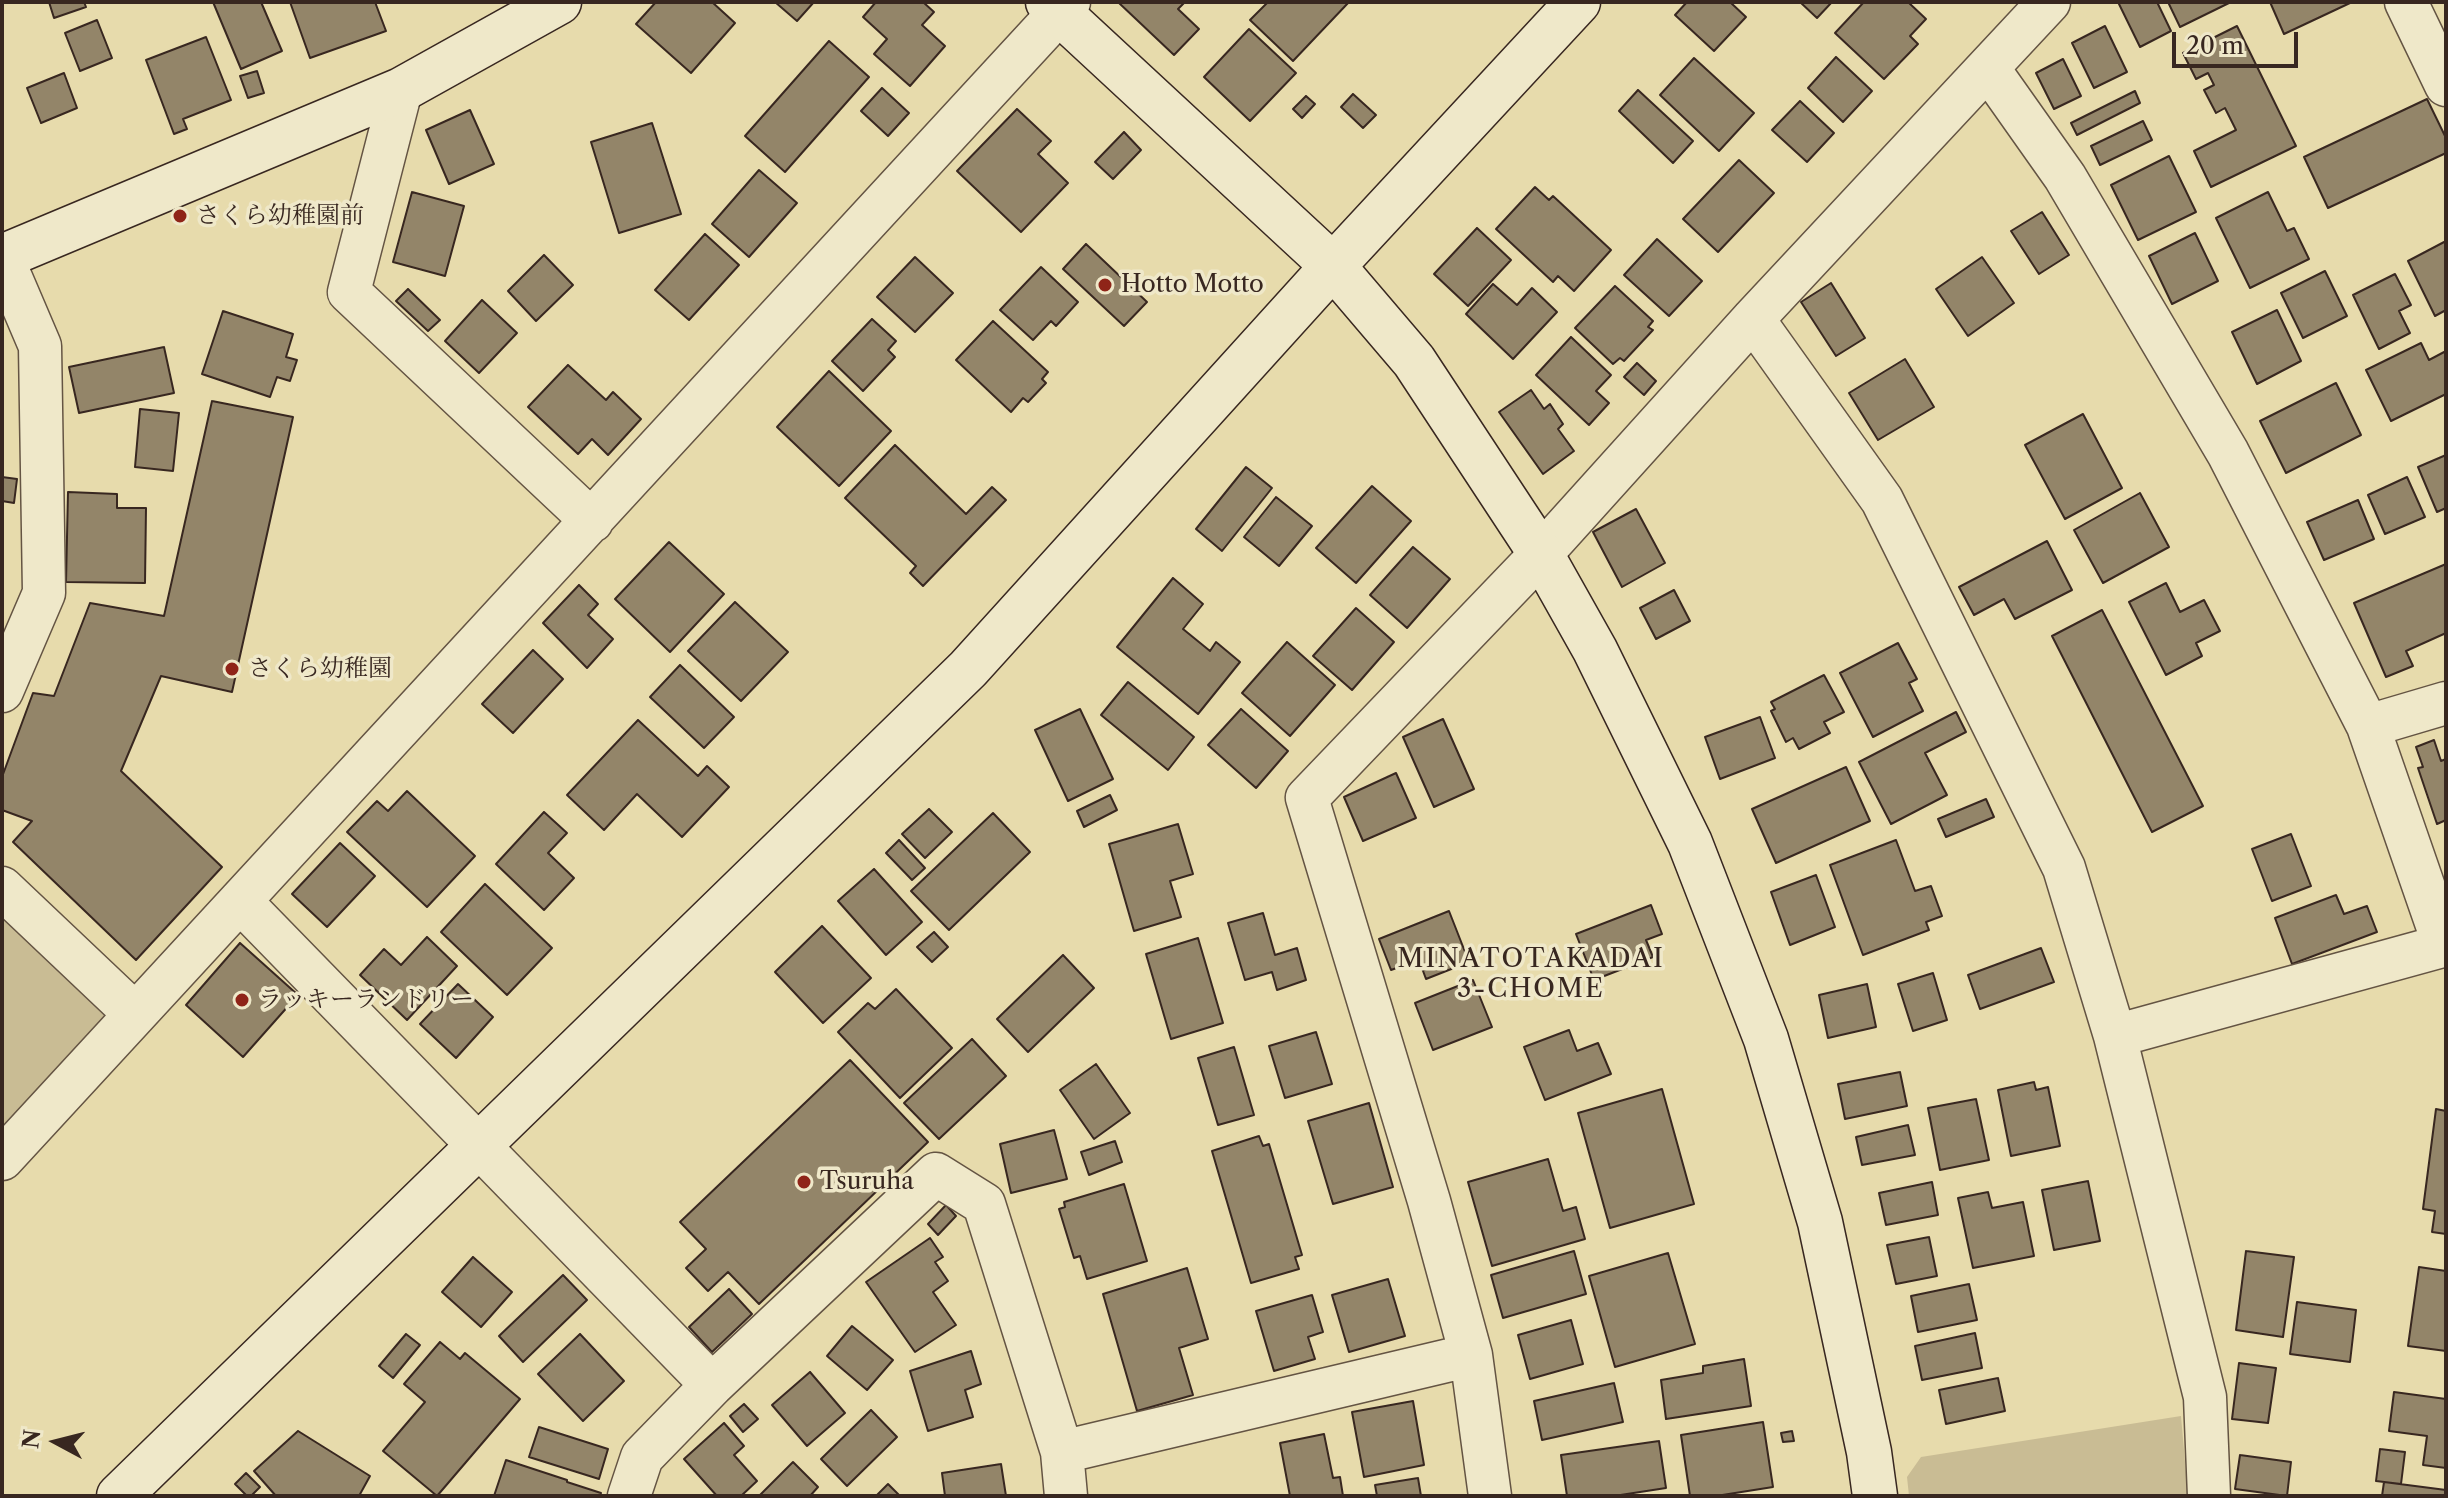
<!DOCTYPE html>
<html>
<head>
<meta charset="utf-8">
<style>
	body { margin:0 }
	#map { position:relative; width:2448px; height:1498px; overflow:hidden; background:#e7dbac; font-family:"Libre Caslon Text",serif }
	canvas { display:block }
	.frame { position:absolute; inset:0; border:4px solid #382720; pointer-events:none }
	.north { position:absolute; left:16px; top:1402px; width:80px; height:80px; -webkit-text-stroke:6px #efe8c9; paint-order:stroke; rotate:277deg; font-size:22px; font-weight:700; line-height:32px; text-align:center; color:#382720 }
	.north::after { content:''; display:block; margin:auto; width:28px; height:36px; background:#382720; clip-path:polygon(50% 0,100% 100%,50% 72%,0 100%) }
	.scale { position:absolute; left:2172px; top:32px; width:126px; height:36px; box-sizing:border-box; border:4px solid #382720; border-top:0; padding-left:10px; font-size:24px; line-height:28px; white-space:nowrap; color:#382720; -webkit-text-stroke:6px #efe8c9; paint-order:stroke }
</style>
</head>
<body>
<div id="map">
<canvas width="2448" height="1498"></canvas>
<div class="frame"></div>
<div class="north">N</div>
<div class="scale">20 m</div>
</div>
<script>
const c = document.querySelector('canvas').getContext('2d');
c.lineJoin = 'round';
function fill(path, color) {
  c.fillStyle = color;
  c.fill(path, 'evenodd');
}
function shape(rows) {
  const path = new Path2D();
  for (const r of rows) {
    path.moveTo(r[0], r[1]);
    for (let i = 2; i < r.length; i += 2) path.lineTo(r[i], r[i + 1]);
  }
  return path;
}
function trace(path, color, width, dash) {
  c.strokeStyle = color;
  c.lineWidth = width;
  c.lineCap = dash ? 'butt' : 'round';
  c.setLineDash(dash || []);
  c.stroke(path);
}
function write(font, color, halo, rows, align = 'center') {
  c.font = font + ' "Libre Caslon Text","Noto Serif JP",serif';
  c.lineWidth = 7;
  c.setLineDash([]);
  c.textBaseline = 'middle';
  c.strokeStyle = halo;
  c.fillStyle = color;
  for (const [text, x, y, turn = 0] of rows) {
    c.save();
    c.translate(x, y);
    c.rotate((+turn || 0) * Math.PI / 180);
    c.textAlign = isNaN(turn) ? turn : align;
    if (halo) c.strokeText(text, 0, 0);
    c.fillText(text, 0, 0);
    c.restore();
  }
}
fill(shape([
	[2,888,135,1014,2,1159],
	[2181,1416,2188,1496,1909,1496,1907,1477,1921,1457]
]), '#c9bc94');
const building = shape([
	[49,2,84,2,86,7,54,18,49,2],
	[213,2,261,2,282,51,241,69,213,2],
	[290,2,375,2,386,31,310,58,290,2],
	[656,2,712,2,735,23,691,73,636,24,656,2],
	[775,2,814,2,797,21,775,2],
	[876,2,923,2,934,12,922,25,945,46,910,86,874,54,887,39,863,17,876,2],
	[1185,2,1178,9,1199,29,1174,55,1119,3,1185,2],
	[1268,2,1349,2,1293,61,1250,20,1268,2],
	[1687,2,1730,2,1746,17,1714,51,1675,15,1687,2],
	[1800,2,1832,2,1817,18,1800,2],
	[1864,2,1908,2,1926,19,1910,36,1918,44,1884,79,1835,33,1864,2],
	[2118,2,2157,2,2171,31,2140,47,2118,2],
	[2168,2,2231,2,2180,27,2168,2],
	[2270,2,2350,2,2350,3,2284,34,2270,2],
	[97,20,112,58,80,71,65,33,97,20],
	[2105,26,2127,72,2094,88,2072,43,2105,26],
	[2237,26,2296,146,2211,187,2194,151,2236,130,2225,108,2216,113,2204,90,2214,85,2208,73,2196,79,2183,53,2237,26],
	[1249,29,1296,73,1250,121,1204,77,1249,29],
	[206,37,231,100,183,119,187,129,174,134,146,60,206,37],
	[829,41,869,77,785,172,745,136,829,41],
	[1836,57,1872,91,1843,122,1808,88,1836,57],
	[1694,58,1754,113,1719,151,1660,95,1694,58],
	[2063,59,2081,96,2054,109,2036,73,2063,59],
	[257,71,264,93,248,98,240,76,257,71],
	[64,73,77,108,41,123,27,88,64,73],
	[882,88,909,113,888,136,861,111,882,88],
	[1638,90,1693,141,1673,163,1619,111,1638,90],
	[2135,91,2140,103,2077,135,2071,123,2135,91],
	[1353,94,1376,115,1363,128,1341,107,1353,94],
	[1306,96,1315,104,1302,118,1293,109,1306,96],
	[2427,99,2446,138,2446,153,2328,208,2304,157,2427,99],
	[1800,101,1834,133,1807,162,1772,130,1800,101],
	[1017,109,1051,141,1038,154,1068,183,1021,232,957,171,1017,109],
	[470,110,494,164,449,184,426,130,470,110],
	[2143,121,2152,140,2100,165,2091,146,2143,121],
	[652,123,681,214,619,233,591,142,652,123],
	[1124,132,1141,150,1113,179,1095,162,1124,132],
	[2169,156,2196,212,2138,240,2111,185,2169,156],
	[1739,160,1774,193,1718,252,1683,219,1739,160],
	[759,170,797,203,749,257,712,224,759,170],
	[1535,187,1549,200,1553,196,1611,250,1574,291,1558,276,1553,282,1496,229,1535,187],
	[412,192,464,206,445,276,393,262,412,192],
	[2268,192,2287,231,2294,228,2309,259,2250,288,2216,218,2268,192],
	[2042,212,2069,255,2039,274,2011,231,2042,212],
	[1477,228,1511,260,1468,306,1434,274,1477,228],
	[2195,233,2218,281,2172,304,2149,256,2195,233],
	[705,234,739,265,689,320,655,290,705,234],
	[1657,239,1702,281,1669,316,1624,275,1657,239],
	[2446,241,2446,310,2435,316,2408,261,2446,241],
	[1086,244,1147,302,1124,326,1063,269,1086,244],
	[544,255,573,285,536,321,508,291,544,255],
	[915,257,953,293,915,332,877,297,915,257],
	[1982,257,2014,303,1968,336,1936,289,1982,257],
	[1041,267,1078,302,1056,326,1051,321,1033,340,1000,310,1041,267],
	[2325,271,2347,316,2303,338,2281,293,2325,271],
	[2395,274,2411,305,2399,311,2410,333,2379,349,2353,295,2395,274],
	[1831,283,1865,338,1836,356,1801,302,1831,283],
	[1493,284,1517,305,1532,288,1557,312,1513,359,1466,314,1493,284],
	[1615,286,1653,321,1648,327,1653,330,1624,361,1620,358,1613,364,1575,328,1615,286],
	[408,289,440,320,428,331,396,301,408,289],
	[482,300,517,333,479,373,445,341,482,300],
	[2277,310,2301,361,2257,384,2232,332,2277,310],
	[223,311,293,334,286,357,297,360,290,381,277,377,270,397,202,374,223,311],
	[872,319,896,341,888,350,895,357,863,391,832,361,872,319],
	[993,321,1048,372,1042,379,1046,383,1028,402,1023,398,1011,412,956,360,993,321],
	[1571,337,1611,375,1596,391,1609,403,1589,425,1536,375,1571,337],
	[2421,343,2429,360,2446,351,2446,394,2391,421,2366,370,2421,343],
	[164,347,174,393,79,413,69,367,164,347],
	[1905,359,1934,407,1878,440,1849,393,1905,359],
	[1637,363,1656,381,1644,395,1624,377,1637,363],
	[568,365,606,400,613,392,641,419,608,455,592,439,578,454,528,407,568,365],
	[829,371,891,431,839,486,777,427,829,371],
	[2336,383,2361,435,2286,473,2260,421,2336,383],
	[1531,390,1544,409,1550,404,1563,424,1558,429,1574,451,1543,474,1499,412,1531,390],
	[212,401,293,417,232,692,161,676,121,771,222,867,136,960,13,842,32,821,2,810,2,777,33,693,54,696,90,603,164,616,212,401],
	[140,409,179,413,173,471,135,467,140,409],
	[2083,414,2122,488,2065,519,2025,445,2083,414],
	[895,445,966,514,992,487,1006,500,923,586,910,573,916,566,845,498,895,445],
	[2446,455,2446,508,2437,512,2418,467,2446,455],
	[1246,467,1272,488,1222,551,1196,529,1246,467],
	[2,477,17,479,14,503,2,501,2,477],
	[2407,477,2425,517,2385,534,2368,495,2407,477],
	[1372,486,1411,521,1356,583,1316,548,1372,486],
	[68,492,117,494,117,508,146,508,145,583,66,582,68,492],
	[2140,493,2169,547,2103,583,2074,530,2140,493],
	[1276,497,1312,526,1279,566,1244,537,1276,497],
	[2358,500,2374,539,2324,560,2307,522,2358,500],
	[1636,509,1665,563,1622,587,1593,532,1636,509],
	[2047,541,2072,590,2015,619,2004,599,1974,615,1959,587,2047,541],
	[669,542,724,594,670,652,615,599,669,542],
	[1413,547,1450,579,1407,628,1370,595,1413,547],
	[2446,564,2446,633,2406,651,2413,666,2386,677,2354,603,2446,564],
	[1173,578,1203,604,1183,629,1210,651,1216,642,1240,662,1198,714,1117,647,1173,578],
	[2166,583,2180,612,2204,600,2220,631,2196,643,2202,656,2166,675,2129,602,2166,583],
	[579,585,598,604,588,615,613,639,587,668,543,623,579,585],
	[1674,590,1690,621,1656,639,1640,608,1674,590],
	[735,602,788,652,741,701,688,651,735,602],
	[1356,608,1394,642,1352,690,1313,656,1356,608],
	[2102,610,2203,806,2152,832,2052,636,2102,610],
	[1287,642,1335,685,1290,736,1242,693,1287,642],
	[1898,643,1917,679,1909,683,1923,711,1873,737,1840,673,1898,643],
	[533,650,563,679,513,733,482,704,533,650],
	[680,665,734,717,704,748,650,697,680,665],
	[1824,675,1844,712,1824,722,1830,733,1799,749,1793,738,1786,742,1771,711,1775,709,1771,702,1824,675],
	[1128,682,1194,737,1168,770,1101,715,1128,682],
	[1080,709,1113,779,1068,801,1035,730,1080,709],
	[1241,709,1288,751,1256,788,1208,745,1241,709],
	[1956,712,1966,732,1925,753,1947,795,1891,824,1859,762,1956,712],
	[1760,717,1775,758,1720,779,1705,737,1760,717],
	[1443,719,1474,789,1434,807,1403,737,1443,719],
	[638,720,698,776,707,766,729,787,682,837,637,794,604,830,567,795,638,720],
	[2434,740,2441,761,2446,759,2446,820,2437,824,2418,768,2423,767,2416,747,2434,740],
	[1846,767,1870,821,1776,863,1752,809,1846,767],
	[1396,773,1416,818,1363,841,1344,797,1396,773],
	[407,791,475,856,427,907,347,832,377,801,388,811,407,791],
	[1110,795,1117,810,1084,827,1077,811,1110,795],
	[1986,799,1994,817,1946,837,1938,819,1986,799],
	[929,809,952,832,925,858,902,834,929,809],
	[544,812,567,833,548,853,574,878,544,910,496,864,544,812],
	[993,813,1030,852,949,930,911,891,993,813],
	[1178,824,1193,874,1170,881,1181,917,1134,931,1109,844,1178,824],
	[2291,834,2311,886,2272,901,2252,849,2291,834],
	[899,840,925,868,912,880,886,853,899,840],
	[1896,840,1915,891,1931,886,1942,916,1926,922,1929,930,1863,955,1830,865,1896,840],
	[340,843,375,876,327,927,292,894,340,843],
	[874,869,922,922,886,955,838,901,874,869],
	[1816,875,1835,927,1790,945,1771,892,1816,875],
	[485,884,552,948,507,995,441,932,485,884],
	[2336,895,2344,914,2367,906,2377,932,2292,964,2275,918,2336,895],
	[1651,905,1662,934,1646,940,1653,957,1594,980,1576,934,1651,905],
	[1449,911,1469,962,1426,979,1419,960,1391,970,1379,939,1449,911],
	[1263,913,1275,955,1297,948,1306,980,1277,990,1272,972,1245,980,1228,923,1263,913],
	[822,926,871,978,823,1023,775,972,822,926],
	[934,932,948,947,932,962,917,947,934,932],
	[427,937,457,966,407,1020,360,975,384,949,401,965,427,937],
	[1198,938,1223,1023,1171,1039,1146,954,1198,938],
	[240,943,298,995,243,1057,186,1005,240,943],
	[2041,948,2054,982,1980,1009,1968,975,2041,948],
	[1063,955,1094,988,1028,1052,997,1019,1063,955],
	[1933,973,1947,1020,1913,1031,1898,984,1933,973],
	[1473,980,1492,1027,1433,1050,1415,1003,1473,980],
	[458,984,493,1017,456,1058,420,1024,458,984],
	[1867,984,1876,1027,1828,1038,1819,995,1867,984],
	[896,989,952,1048,900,1098,838,1032,868,1003,875,1009,896,989],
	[1569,1030,1577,1051,1598,1043,1611,1074,1545,1100,1524,1047,1569,1030],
	[1316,1032,1332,1084,1285,1098,1269,1046,1316,1032],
	[972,1039,1006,1076,939,1139,904,1103,972,1039],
	[1234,1047,1254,1115,1218,1125,1198,1058,1234,1047],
	[850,1060,928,1142,759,1304,728,1272,708,1291,686,1268,706,1249,680,1222,850,1060],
	[1096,1064,1130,1113,1094,1139,1060,1090,1096,1064],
	[1900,1072,1907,1106,1845,1119,1838,1084,1900,1072],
	[2034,1082,2036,1090,2048,1087,2060,1146,2011,1156,1998,1090,2034,1082],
	[1662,1089,1694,1204,1610,1228,1578,1113,1662,1089],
	[1976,1099,1989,1160,1940,1170,1928,1108,1976,1099],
	[1369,1103,1393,1187,1333,1204,1308,1121,1369,1103],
	[2436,1109,2446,1111,2446,1234,2432,1232,2435,1211,2423,1209,2436,1109],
	[1908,1125,1915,1155,1862,1165,1856,1137,1908,1125],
	[1054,1130,1067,1179,1011,1193,1000,1144,1054,1130],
	[1259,1136,1263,1146,1269,1144,1302,1255,1295,1257,1299,1269,1251,1283,1212,1151,1259,1136],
	[1115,1141,1122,1162,1089,1175,1081,1152,1115,1141],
	[1548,1159,1563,1211,1576,1207,1585,1239,1492,1266,1468,1182,1548,1159],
	[2088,1181,2100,1241,2054,1250,2042,1190,2088,1181],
	[1932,1182,1938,1215,1886,1225,1879,1193,1932,1182],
	[1124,1184,1147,1261,1087,1279,1080,1256,1074,1258,1059,1209,1065,1207,1064,1202,1124,1184],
	[1988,1192,1992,1208,2023,1202,2034,1256,1973,1268,1958,1198,1988,1192],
	[946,1205,956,1216,938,1235,928,1224,946,1205],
	[1929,1237,1937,1276,1896,1284,1887,1245,1929,1237],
	[930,1238,943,1257,935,1262,948,1281,933,1292,956,1325,915,1352,866,1282,930,1238],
	[1574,1251,1586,1294,1503,1318,1491,1275,1574,1251],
	[2246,1251,2294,1257,2283,1337,2236,1330,2246,1251],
	[1668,1253,1695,1344,1615,1367,1589,1276,1668,1253],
	[473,1257,512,1292,481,1327,442,1292,473,1257],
	[2419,1267,2446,1271,2446,1351,2408,1346,2419,1267],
	[1187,1268,1208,1339,1179,1348,1193,1395,1137,1411,1103,1294,1187,1268],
	[563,1275,587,1300,523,1362,499,1336,563,1275],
	[1388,1279,1405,1336,1349,1352,1332,1295,1388,1279],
	[1969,1284,1977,1320,1918,1332,1911,1296,1969,1284],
	[729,1289,752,1314,712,1352,689,1327,729,1289],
	[1312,1295,1323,1332,1308,1337,1315,1359,1274,1371,1256,1311,1312,1295],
	[2297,1302,2356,1310,2350,1362,2290,1354,2297,1302],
	[1571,1320,1583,1364,1530,1379,1518,1335,1571,1320],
	[852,1326,893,1360,867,1390,827,1356,852,1326],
	[1975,1333,1982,1368,1922,1380,1915,1346,1975,1333],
	[406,1334,420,1345,393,1378,379,1366,406,1334],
	[580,1334,624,1381,583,1421,538,1374,580,1334],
	[440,1342,460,1359,465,1353,520,1399,437,1496,383,1451,425,1402,404,1384,440,1342],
	[971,1351,981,1384,965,1390,973,1417,928,1431,910,1371,971,1351],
	[1744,1359,1751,1406,1666,1419,1661,1380,1703,1373,1703,1366,1744,1359],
	[2239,1363,2276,1368,2268,1423,2232,1419,2239,1363],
	[810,1372,845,1413,807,1446,772,1405,810,1372],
	[1998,1378,2005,1411,1946,1424,1939,1390,1998,1378],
	[1614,1383,1623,1422,1542,1440,1534,1401,1614,1383],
	[2394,1392,2446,1399,2446,1468,2423,1465,2427,1436,2389,1431,2394,1392],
	[1413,1401,1424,1465,1364,1477,1352,1412,1413,1401],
	[744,1404,758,1419,743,1432,730,1416,744,1404],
	[871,1410,897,1437,847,1486,821,1459,871,1410],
	[1763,1422,1773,1487,1716,1496,1690,1496,1681,1435,1763,1422],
	[724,1423,744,1446,734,1455,757,1481,741,1496,717,1496,684,1459,724,1423],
	[539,1427,608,1449,599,1479,529,1457,539,1427],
	[298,1431,370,1476,359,1496,276,1496,254,1471,298,1431],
	[1792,1431,1794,1441,1783,1442,1781,1433,1792,1431],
	[1324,1434,1333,1478,1340,1477,1343,1496,1290,1496,1280,1443,1324,1434],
	[1659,1441,1666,1488,1614,1496,1567,1496,1561,1455,1659,1441],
	[2380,1449,2405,1452,2401,1484,2376,1481,2380,1449],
	[2240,1455,2291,1462,2287,1496,2235,1489,2240,1455],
	[506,1460,567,1480,567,1482,601,1493,600,1496,494,1496,506,1460],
	[793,1462,818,1487,810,1496,759,1496,793,1462],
	[1001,1464,1006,1496,945,1496,942,1473,1001,1464],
	[246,1473,260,1487,251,1496,247,1496,235,1484,246,1473],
	[1418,1478,1421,1496,1377,1496,1375,1485,1418,1478],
	[2384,1482,2446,1490,2446,1496,2382,1496,2384,1482],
	[888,1484,900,1496,876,1496,888,1484]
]);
fill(building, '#938569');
trace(building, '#382720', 2);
const street = shape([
	[2406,2,2446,85],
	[1988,68,2065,177,2228,453,2368,726,2444,945],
	[401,90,349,292,592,521],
	[1753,319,1882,500,2064,868,2115,1036,2205,1397,2209,1496],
	[2,691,44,593,40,346,2,257],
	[2368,726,2446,703],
	[2,888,135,1014],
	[240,901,712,1385],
	[2115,1036,2446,945],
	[2,1159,1069,2],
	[1062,1452,1471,1355],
	[629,1496,642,1457,712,1385,936,1174,984,1204,1062,1452,1066,1496],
	[1490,1496,1471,1355,1429,1201,1307,798,1541,554,1753,319,2049,2]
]);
const secondary = shape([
	[1048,2,1333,266,1414,361,1541,554,1595,650,1690,843,1766,1039,1820,1222,1869,1452,1875,1496],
	[2,257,401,90,559,2],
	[119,1496,968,669,1333,266,1578,2]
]);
trace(street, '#645443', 45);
trace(secondary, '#382720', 47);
trace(street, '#efe8c9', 42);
trace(secondary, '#efe8c9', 44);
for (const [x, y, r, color] of [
	[180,216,8,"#8f2418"],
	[1105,285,8,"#8f2418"],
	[232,669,8,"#8f2418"],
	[242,1000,8,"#8f2418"],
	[804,1182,8,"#8f2418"]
]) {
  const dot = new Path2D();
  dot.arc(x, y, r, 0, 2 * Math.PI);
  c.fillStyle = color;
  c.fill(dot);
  trace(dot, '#efe8c9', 3);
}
write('24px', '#382720', '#efe8c9', [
	["さくら幼稚園前",196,216],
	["Hotto Motto",1121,285],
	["さくら幼稚園",248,669],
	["ラッキーランドリー",258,1000],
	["Tsuruha",820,1182]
], 'left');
c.letterSpacing = '2px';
write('26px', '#382720', '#efe8c9', [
	["MINATOTAKADAI",1531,959],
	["3-CHOME",1531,989]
]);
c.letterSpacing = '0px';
</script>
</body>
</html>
